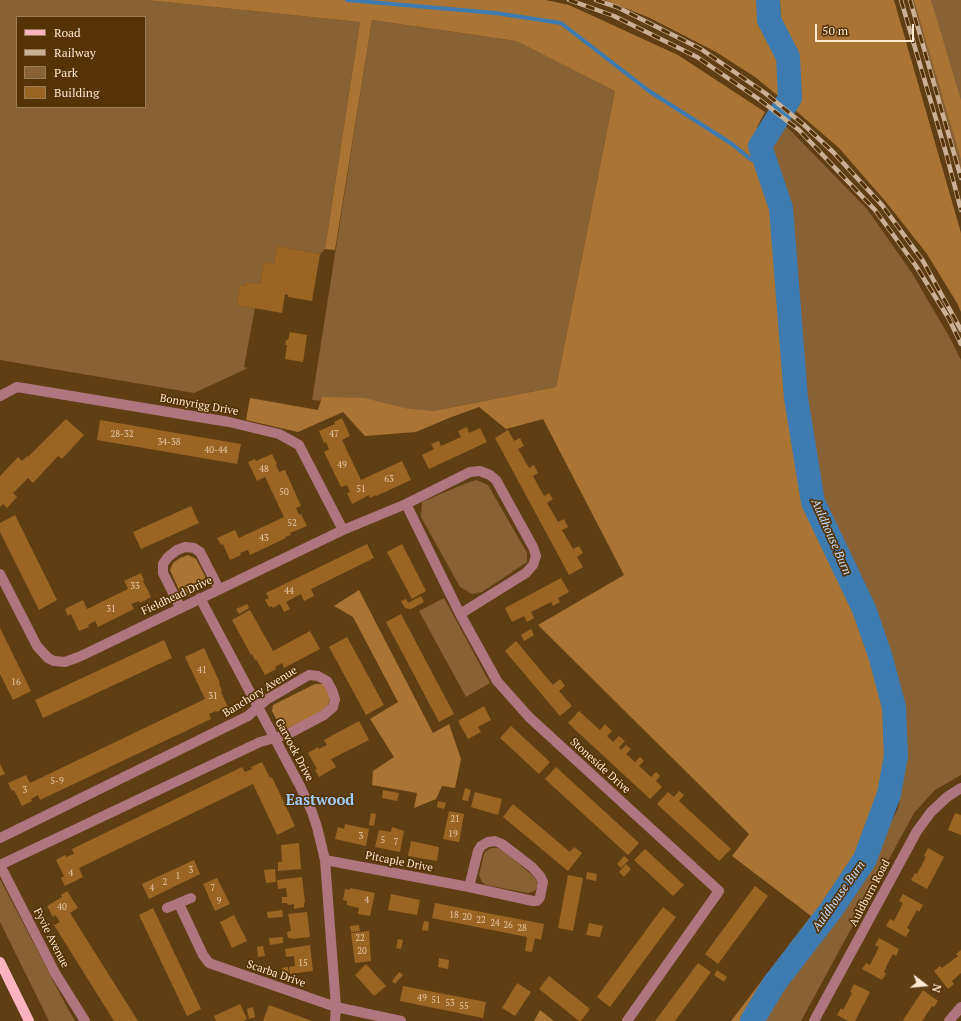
<!DOCTYPE html>
<html>
<head>
<meta charset="utf-8">
<style>
	body { margin:0 }
	#map { position:relative; width:961px; height:1021px; overflow:hidden; background:#603e14; font-family:"PT Serif",serif }
	canvas { display:block }
	.legend { position:absolute; left:16px; top:16px; width:130px; height:92px; box-sizing:border-box; background:#553306; border:1px solid #997c58; margin:0; padding:5px 7px; list-style:none; font-size:12px; color:#fee9d3 }
	.legend li { display:flex; align-items:center; gap:8px; height:20px }
	.legend b { width:20px; border:1px solid #997c58 }
	.north { position:absolute; left:905px; top:965px; width:40px; height:40px; -webkit-text-stroke:3px #553306; paint-order:stroke; rotate:106deg; font-size:11px; font-weight:700; line-height:16px; text-align:center; color:#fee9d3 }
	.north::after { content:''; display:block; margin:auto; width:14px; height:18px; background:#fee9d3; clip-path:polygon(50% 0,100% 100%,50% 72%,0 100%) }
	.scale { position:absolute; left:815px; top:24px; width:99px; height:18px; box-sizing:border-box; border:2px solid #fee9d3; border-top:0; padding-left:5px; font-size:12px; line-height:14px; white-space:nowrap; color:#fee9d3; -webkit-text-stroke:3px #553306; paint-order:stroke }
</style>
</head>
<body>
<div id="map">
<canvas width="961" height="1021"></canvas>
<ul class="legend">
<li><b style="height:5px;background:#fab3bf"></b>Road</li>
<li><b style="height:5px;background:#cab094"></b>Railway</li>
<li><b style="height:11px;background:#886135"></b>Park</li>
<li><b style="height:11px;background:#9a6523"></b>Building</li>
</ul>
<div class="north">N</div>
<div class="scale">50 m</div>
</div>
<script>
const c = document.querySelector('canvas').getContext('2d');
c.lineJoin = 'round';
function fill(path, color) {
  c.fillStyle = color;
  c.fill(path, 'evenodd');
}
function shape(rows) {
  const path = new Path2D();
  for (const r of rows) {
    path.moveTo(r[0], r[1]);
    for (let i = 2; i < r.length; i += 2) path.lineTo(r[i], r[i + 1]);
  }
  return path;
}
function trace(path, color, width, dash) {
  c.strokeStyle = color;
  c.lineWidth = width;
  c.lineCap = dash ? 'butt' : 'round';
  c.setLineDash(dash || []);
  c.stroke(path);
}
function write(font, color, halo, rows, align = 'center') {
  c.font = font + ' "PT Serif",serif';
  c.lineWidth = 3.5;
  c.setLineDash([]);
  c.textBaseline = 'middle';
  c.strokeStyle = halo;
  c.fillStyle = color;
  for (const [text, x, y, turn = 0] of rows) {
    c.save();
    c.translate(x, y);
    c.rotate((+turn || 0) * Math.PI / 180);
    c.textAlign = isNaN(turn) ? turn : align;
    if (halo) c.strokeText(text, 0, 0);
    c.fillText(text, 0, 0);
    c.restore();
  }
}
fill(shape([
	[0,0,146,0,360,22,325,249,320,254,277,246,274,264,264,262,260,284,246,282,245,286,240,285,237,305,255,308,244,367,248,368,194,393,0,360],
	[17,17,145,17,145,107,17,107],
	[910,0,961,0,961,178,954,151],
	[372,20,516,41,615,91,556,387,433,411,312,400],
	[779,122,789,129,867,209,912,273,950,338,961,360,961,775,935,790,914,813,801,1021,759,1021,798,964,860,880,898,809,906,760,868,608,821,500,802,397,787,207,764,147],
	[476,480,488,485,527,553,527,562,482,592,472,594,460,587,421,517,422,502,464,484],
	[444,598,490,683,466,697,419,611],
	[491,848,498,848,503,850,535,878,538,884,535,891,528,893,486,885,482,882,479,875,484,854,486,851],
	[0,879,68,1009,75,1021,49,1021,0,922]
]), '#886135');
fill(shape([
	[146,0,546,0,569,5,678,55,765,112,757,127,755,151,766,188,778,209,794,412,811,505,853,599,881,683,888,746,880,800,857,865,745,1021,731,1021,811,916,732,856,749,834,538,625,624,575,543,419,506,429,479,407,449,418,416,432,365,436,343,412,298,432,246,420,250,398,318,410,322,397,365,398,404,408,433,411,556,387,615,91,516,41,372,20,335,250,325,249,360,22],
	[605,0,763,0,764,19,780,47,785,77,783,100,755,77,716,52,650,18],
	[780,0,894,0,961,233,961,312,957,303,927,254,886,202,839,148,795,110,800,88,795,46,781,24],
	[914,0,931,0,961,100,961,159],
	[188,555,196,559,205,576,205,587,189,596,181,594,170,570,173,563,180,558],
	[359,590,433,733,449,724,461,759,455,788,442,786,436,799,414,808,417,793,372,785,373,771,394,757,370,719,398,702,353,617,334,606],
	[315,684,324,684,330,697,328,705,319,713,288,728,280,726,272,711,273,705],
	[540,1010,554,1021,534,1021]
]), '#aa7434');
trace(shape([
	[347,0,495,13,561,23,649,91,732,144,749,158,766,167]
]), '#3e7bb1', 4);
trace(shape([
	[752,1021,774,984,831,910,865,859,889,794,896,756,894,707,880,655,864,609,813,502,796,398,781,208,760,146,790,98,788,57,769,20,768,0]
]), '#3e7bb1', 24);
fill(shape([
	[277,246,320,254,312,301,288,297,288,295,285,294,282,313,237,305,240,285,245,286,246,282,260,284,264,262,274,264],
	[290,332,307,335,303,362,285,359,287,345,285,345,286,340,288,340],
	[342,418,350,436,342,440,361,480,402,461,411,480,376,496,375,495,370,498,369,495,352,504,347,493,350,492,347,485,341,487,324,452,329,449,326,442,324,443,319,431,335,424,334,422],
	[66,419,84,435,62,459,58,456,33,483,28,478,13,493,17,497,7,508,3,504,0,507,0,476,18,457,22,461,27,456,28,457],
	[100,420,241,444,237,464,97,440],
	[467,427,469,433,480,428,487,442,429,469,422,455,434,449,431,444,439,441,441,446,461,437,458,431],
	[508,430,514,441,520,438,524,446,518,449,529,468,534,465,538,473,533,476,544,496,549,493,553,499,547,503,558,522,564,519,568,527,562,530,573,549,579,546,583,553,577,557,583,567,569,575,495,438],
	[272,454,277,464,276,465,279,472,285,470,301,506,296,508,299,515,301,514,307,526,290,533,291,535,285,537,286,538,250,555,248,550,240,553,241,555,230,560,223,544,221,545,217,538,235,530,239,538,284,517,265,477,257,481,248,462,255,459,256,461],
	[191,506,199,523,141,549,133,532],
	[15,515,57,600,39,610,0,532,0,523],
	[367,544,374,558,311,589,314,596,304,601,301,594,286,602,290,609,284,612,280,604,273,608,272,606,269,607,265,600,269,598,266,593],
	[402,544,426,591,412,599,387,552],
	[141,573,144,580,143,581,151,597,140,603,139,601,131,604,134,609,98,627,95,621,88,625,89,627,79,631,71,614,68,616,65,609,83,600,87,609,128,589,124,581],
	[561,578,569,592,558,598,560,602,553,606,551,602,531,612,534,618,527,622,524,616,512,622,505,608],
	[421,596,424,602,411,609,405,608,401,601,406,599,408,603],
	[247,604,249,608,239,614,236,609],
	[250,610,273,651,310,631,320,649,284,668,282,663,275,667,276,669,265,675,256,659,255,660,252,654,251,655,232,620],
	[401,614,454,714,439,722,386,622],
	[0,628,31,691,13,700,0,674],
	[531,629,534,635,524,641,521,635],
	[347,637,384,705,366,715,329,647],
	[164,640,172,658,43,718,35,700],
	[516,641,553,685,560,679,565,686,559,691,572,706,560,716,505,651],
	[204,648,220,683,219,683,222,691,221,692,228,707,217,712,216,711,209,714,211,719,40,800,38,795,31,799,32,801,22,806,14,790,12,791,8,783,26,775,30,783,205,699,185,657],
	[484,706,491,720,478,727,481,732,468,739,458,721],
	[579,711,600,730,605,724,612,731,607,736,613,742,619,736,625,741,619,747,621,750,626,745,631,749,626,754,635,762,640,757,644,761,639,766,651,777,656,772,660,776,656,781,662,787,650,799,568,723],
	[359,721,369,740,331,759,336,767,319,777,315,770,317,769,308,753,318,747,319,749,327,745,324,740],
	[511,726,550,762,539,774,500,738],
	[262,762,270,778,272,777,295,826,277,835,253,784,79,868,83,877,65,886,61,878,64,876,56,860,65,855,66,857,74,854,72,849,242,767,245,772,252,769,251,767],
	[0,764,5,774,0,776],
	[556,767,639,843,628,855,545,779],
	[465,788,471,790,468,801,462,800],
	[383,790,399,793,397,801,382,798],
	[679,791,684,795,679,801,731,849,719,861,657,804,668,792,674,797],
	[475,792,502,799,498,815,471,807],
	[438,801,446,803,444,809,437,807],
	[513,804,570,852,574,847,582,853,568,871,503,817],
	[449,811,464,814,459,842,443,839],
	[371,813,376,814,374,826,369,825],
	[955,813,961,815,961,835,948,830],
	[345,824,369,829,366,846,335,839,338,827,344,829],
	[392,827,404,831,400,852,375,847,379,830,391,832],
	[411,841,439,847,437,861,408,856],
	[299,843,301,869,278,871,278,862,282,862,281,845],
	[928,848,944,857,927,889,911,880,915,873,917,874,926,857,924,856],
	[645,849,684,885,673,896,634,860],
	[624,856,629,860,621,868,617,864],
	[194,860,200,874,149,899,142,884],
	[626,864,631,869,624,877,619,872],
	[275,869,276,882,266,883,264,870],
	[587,872,597,874,596,881,586,879],
	[568,875,583,878,573,931,558,928],
	[302,877,305,903,304,903,304,907,294,909,294,904,288,905,287,903,282,903,282,897,287,897,286,888,278,889,277,880],
	[217,878,230,904,215,911,203,884],
	[755,886,768,896,718,964,705,954],
	[350,888,375,893,370,916,358,914,359,908,347,905,347,901,343,900,345,889,350,890],
	[67,891,78,908,70,913,138,1021,114,1021,54,925,60,922,55,915,53,917,47,906,62,897,61,895],
	[391,894,420,900,417,915,388,910],
	[903,894,923,905,919,912,917,910,907,928,910,930,906,937,886,926,890,919,894,921,903,903,899,901],
	[435,903,544,924,541,940,535,938,532,952,525,951,527,937,432,918],
	[663,907,676,917,610,1007,597,997],
	[153,908,201,1009,187,1016,139,915],
	[282,910,283,917,268,918,267,912],
	[307,912,310,937,292,939,291,938,288,938,287,932,291,931,288,914],
	[234,915,247,941,232,948,220,922],
	[424,921,429,922,428,931,422,930],
	[589,923,603,926,600,937,586,935],
	[359,925,360,931,351,932,350,926],
	[369,931,371,961,355,963,351,933],
	[283,937,283,943,270,945,269,938],
	[879,938,899,949,896,956,893,954,888,963,884,972,886,974,882,980,862,969,866,963,870,965,879,947,875,945],
	[398,939,403,940,401,949,396,948],
	[310,945,313,971,290,974,289,967,295,966,294,956,286,957,285,949],
	[263,946,265,956,258,957,257,947],
	[961,950,961,973,952,981,954,984,948,989,934,971,940,966,942,968,958,956,956,954],
	[439,958,449,960,448,969,438,967],
	[698,963,711,972,703,983,675,1021,655,1021],
	[366,964,386,986,374,996,355,975],
	[288,967,289,976,283,976,282,968],
	[717,970,727,977,724,982,714,975],
	[399,972,403,975,395,984,392,981],
	[549,976,590,1009,581,1021,579,1021,539,989],
	[517,983,531,992,515,1016,502,1008],
	[854,984,870,992,855,1021,848,1021,837,1015,841,1008,843,1010,852,993,850,992],
	[403,986,486,1002,483,1018,400,1001],
	[923,990,938,1001,934,1007,932,1006,922,1021,904,1021,903,1020],
	[240,1004,247,1019,243,1021,216,1021,214,1016],
	[269,1005,312,1021,263,1021],
	[253,1007,255,1017,249,1019,247,1009]
]), '#9a6523');
trace(shape([
	[0,396,17,387,229,422,279,434,299,445,343,530],
	[406,504,460,614,497,681,529,717,719,891,627,1021],
	[0,574,37,646,48,658,54,661,65,662,81,656,343,530,406,504,470,472,480,471,490,475,496,480,533,547,536,556,533,565,526,573,460,614],
	[200,598,300,786,312,812,317,827,325,860,336,1007,335,1021],
	[180,607,163,573,163,564,168,557,177,550,185,547,194,548,200,552,219,589],
	[0,838,248,716,266,700,309,675,318,676,327,681,332,690,335,699,333,707,324,715,286,735,260,742,0,865],
	[325,860,469,887,478,851,481,846,488,842,495,841,502,844,532,867,540,876,543,882,540,897,537,901,533,901,469,887],
	[0,865,55,973,85,1021],
	[179,904,203,955,209,963,336,1007,401,1021],
	[167,908,191,898],
	[814,1021,917,831,931,812,947,797,961,788],
	[949,1021,961,1007]
]), '#b07680', 10);
trace(shape([
	[0,962,29,1021]
]), '#fab3bf', 10);
const rail = shape([
	[569,0,614,16,697,57,760,100,799,130,875,210,916,266,949,319,961,344],
	[596,0,617,7,701,49,765,93,803,124,833,152,882,205,923,261,961,330],
	[901,0,946,153,961,210],
	[910,0,961,178]
]);
trace(rail, '#cab094', 4.5);
trace(rail, '#553306', 3, [9]);
write('9px', '#e5c8a7', null, [
	["28-32",122,434],
	["47",334,434],
	["34-38",169,442],
	["40-44",216,450],
	["49",342,465],
	["48",264,469],
	["63",389,479],
	["51",361,489],
	["50",284,492],
	["52",292,523],
	["43",264,538],
	["33",135,586],
	["44",289,591],
	["31",111,609],
	["41",202,670],
	["16",16,682],
	["31",213,696],
	["5-9",57,781],
	["3",25,790],
	["21",455,819],
	["19",453,834],
	["3",361,836],
	["5",383,840],
	["7",396,842],
	["3",191,870],
	["4",71,873],
	["1",178,876],
	["2",165,882],
	["4",152,888],
	["7",213,888],
	["4",367,900],
	["9",219,901],
	["40",62,907],
	["18",454,915],
	["20",467,917],
	["22",481,920],
	["24",495,923],
	["26",508,925],
	["28",522,928],
	["22",360,938],
	["20",362,951],
	["15",303,963],
	["49",422,998],
	["51",436,1000],
	["53",450,1003],
	["55",464,1006]
]);
write('11px', '#fee9d3', '#553306', [
	["Bonnyrigg Drive",199,405,10],
	["Fieldhead Drive",177,596,-25],
	["Banchory Avenue",260,692,-32],
	["Garvock Drive",294,750,62],
	["Stoneside Drive",600,766,42],
	["Pitcaple Drive",399,862,11],
	["Auldburn Road",870,893,-62],
	["Fyvie Avenue",51,938,63],
	["Scarba Drive",276,974,19]
]);
write('italic 12px', '#c0e0fe', '#553306', [
	["Auldhouse Burn",831,537,66],
	["Auldhouse Burn",839,896,-55]
]);
write('bold 15px', '#9fcefb', '#553306', [
	["Eastwood",320,801]
]);
</script>
</body>
</html>
